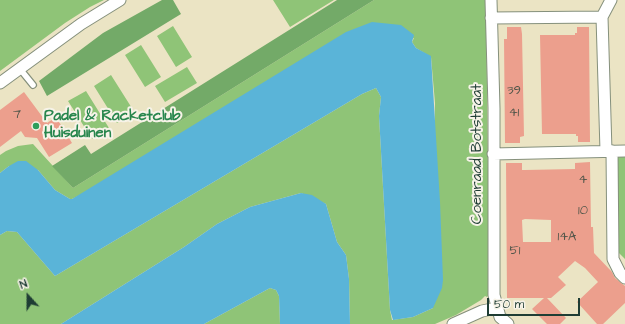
<!DOCTYPE html>
<html>
<head>
<meta charset="utf-8">
<style>
	body { margin:0 }
	#map { position:relative; width:625px; height:324px; overflow:hidden; background:#ebe4c4; font-family:"Architects Daughter",sans-serif }
	canvas { display:block }
	.north { position:absolute; left:8px; top:276px; width:40px; height:40px; -webkit-text-stroke:3px #f7f3e8; paint-order:stroke; rotate:339deg; font-size:11px; font-weight:700; line-height:16px; text-align:center; color:#1f3d34 }
	.north::after { content:''; display:block; margin:auto; width:14px; height:18px; background:#1f3d34; clip-path:polygon(50% 0,100% 100%,50% 72%,0 100%) }
	.scale { position:absolute; left:487px; top:298px; width:93px; height:18px; box-sizing:border-box; border:2px solid #1f3d34; border-top:0; padding-left:5px; font-size:12px; line-height:14px; white-space:nowrap; color:#1f3d34; -webkit-text-stroke:3px #f7f3e8; paint-order:stroke }
</style>
</head>
<body>
<div id="map">
<canvas width="625" height="324"></canvas>
<div class="north">N</div>
<div class="scale">50 m</div>
</div>
<script>
const c = document.querySelector('canvas').getContext('2d');
c.lineJoin = 'round';
function fill(path, color) {
  c.fillStyle = color;
  c.fill(path, 'evenodd');
}
function shape(rows) {
  const path = new Path2D();
  for (const r of rows) {
    path.moveTo(r[0], r[1]);
    for (let i = 2; i < r.length; i += 2) path.lineTo(r[i], r[i + 1]);
  }
  return path;
}
function trace(path, color, width, dash) {
  c.strokeStyle = color;
  c.lineWidth = width;
  c.lineCap = dash ? 'butt' : 'round';
  c.setLineDash(dash || []);
  c.stroke(path);
}
function write(font, color, halo, rows, align = 'center') {
  c.font = font + ' "Architects Daughter",sans-serif';
  c.lineWidth = 4;
  c.setLineDash([]);
  c.textBaseline = 'middle';
  c.strokeStyle = halo;
  c.fillStyle = color;
  for (const [text, x, y, turn = 0] of rows) {
    c.save();
    c.translate(x, y);
    c.rotate((+turn || 0) * Math.PI / 180);
    c.textAlign = isNaN(turn) ? turn : align;
    if (halo) c.strokeText(text, 0, 0);
    c.fillText(text, 0, 0);
    c.restore();
  }
}
fill(shape([
	[0,0,104,0,90,7,65,23,0,71],
	[273,0,334,0,290,27],
	[374,0,486,0,489,257,489,294,487,297,485,296,481,300,456,315,435,324,350,324,349,279,346,255,337,242,326,204,301,193,250,207,217,224,184,247,61,324,0,324,0,235,7,231,17,232,55,276,362,94,376,88,381,97,379,116,390,310,392,320,413,317,433,308,435,103,431,57,416,48,412,42,414,38,72,199,70,199,55,190,38,170,9,166,0,173,0,155,6,151,18,146,33,144,73,188],
	[173,26,192,57,176,67,157,36],
	[141,45,161,77,145,87,125,55],
	[187,67,197,83,165,102,155,86],
	[111,75,135,113,117,123,94,86],
	[86,91,109,128,92,139,68,101],
	[625,153,625,259,616,250,615,154],
	[270,288,276,290,279,296,280,324,204,324]
]), '#8fc477');
fill(shape([
	[162,0,173,0,181,14,47,96,39,81,103,33],
	[337,0,374,0,73,188,52,166,85,145,91,154]
]), '#73aa68');
fill(shape([
	[372,22,401,25,414,35,412,42,416,48,431,56,440,202,443,280,442,288,433,308,413,317,393,320,390,310,379,116,381,97,376,88,362,94,55,276,17,232,7,231,0,235,0,173,9,166,18,161,26,161,38,170,55,190,70,199,72,199,346,32],
	[301,193,312,195,326,204,337,242,346,255,349,279,350,324,280,324,279,296,276,290,270,288,204,324,61,324,184,247,217,224,250,207]
]), '#5ab4d8');
fill(shape([
	[507,27,521,27,522,34,524,136,520,137,520,143,505,143,504,39,507,39],
	[577,27,589,27,590,142,578,142,578,136,576,136,576,134,542,134,540,35,575,35,575,33,577,33],
	[24,92,47,123,56,117,72,143,49,157,37,138,25,137,21,131,0,147,0,110],
	[590,162,591,227,593,227,594,253,612,272,615,278,625,286,625,303,603,324,597,324,577,302,598,282,585,268,575,261,558,277,566,285,551,298,547,298,566,318,560,324,547,324,532,309,544,298,507,298,506,163,522,163,522,170,525,170,575,169,575,163],
	[525,219,551,220,551,242,523,242,522,220]
]), '#ec9f8d');
const service = shape([
	[20,69,33,85]
]);
const minor = shape([
	[491,0,494,108,494,295,500,317,508,324],
	[491,18,602,17],
	[0,83,81,24,120,0],
	[606,151,602,17,611,0],
	[612,151,613,259,620,273,625,278],
	[493,154,625,151],
	[453,324,482,311,497,308]
]);
trace(service, '#85907c', 8);
trace(minor, '#85907c', 13);
trace(service, '#fff', 5.5);
trace(minor, '#fff', 11);
for (const [x, y, r, color] of [
	[36,126,4,"#2e9e5b"]
]) {
  const dot = new Path2D();
  dot.arc(x, y, r, 0, 2 * Math.PI);
  c.fillStyle = color;
  c.fill(dot);
  trace(dot, '#f7f3e8', 1.5);
}
write('13px', '#52564a', null, [
	["39",514,91],
	["41",514,113],
	["7",17,115],
	["4",583,180],
	["10",583,211],
	["14A",567,237],
	["51",515,251]
]);
write('bold 15px', '#27864d', '#f7f3e8', [
	["Padel & Racketclub",44,117],
	["Huisduinen",44,134]
], 'left');
write('15px', '#1f3d34', '#f7f3e8', [
	["Coenraad Botstraat",478,154,-90]
]);
</script>
</body>
</html>
